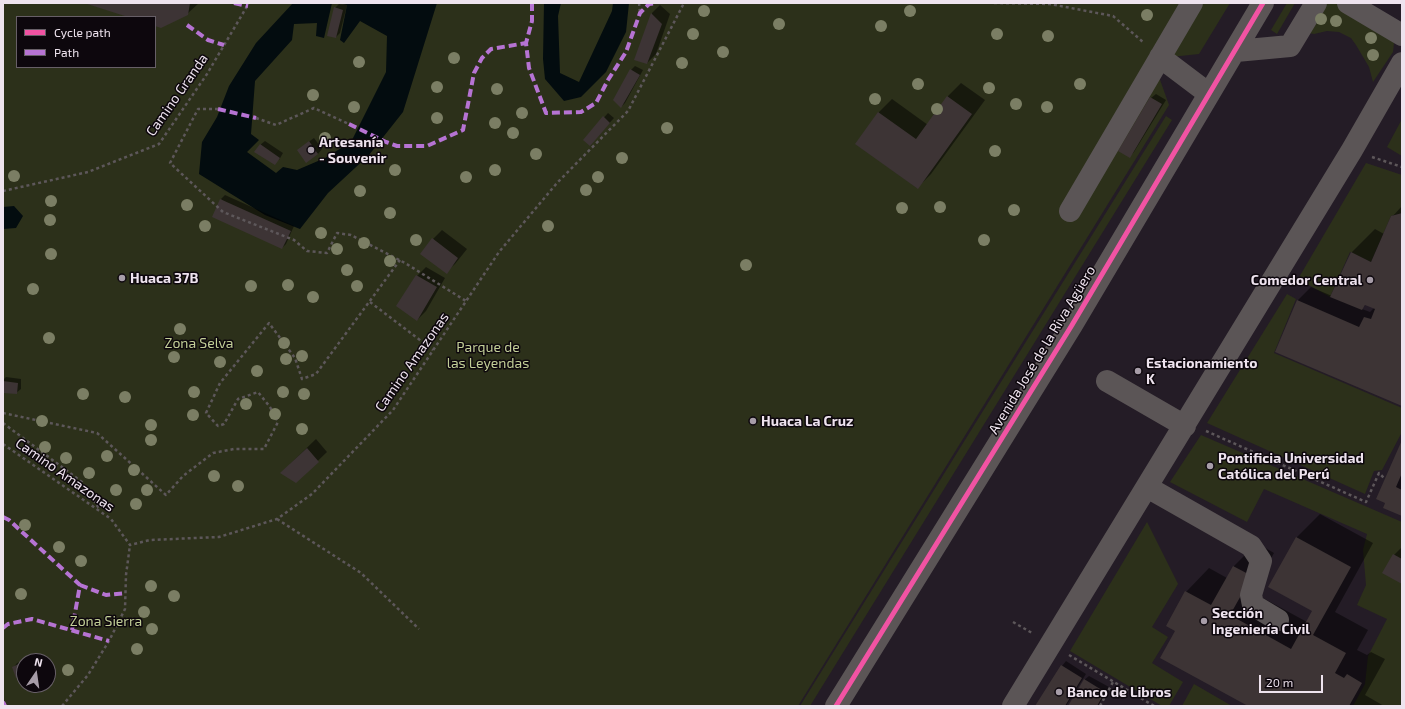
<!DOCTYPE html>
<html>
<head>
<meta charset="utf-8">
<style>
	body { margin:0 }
	#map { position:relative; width:1405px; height:709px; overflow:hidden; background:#241c26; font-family:"Exo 2",sans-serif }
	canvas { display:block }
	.frame { position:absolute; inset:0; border:4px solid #eee3ee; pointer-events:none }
	.legend { position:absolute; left:16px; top:16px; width:140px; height:52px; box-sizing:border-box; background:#0d070d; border:1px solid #675f67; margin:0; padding:5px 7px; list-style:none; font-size:12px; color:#eee3ee }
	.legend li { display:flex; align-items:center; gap:8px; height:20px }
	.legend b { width:20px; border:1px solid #675f67 }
	.north { position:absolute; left:16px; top:653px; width:40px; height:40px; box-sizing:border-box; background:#0d070d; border:1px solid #675f67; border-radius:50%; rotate:13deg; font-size:11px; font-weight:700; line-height:16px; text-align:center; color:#eee3ee }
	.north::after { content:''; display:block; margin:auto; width:14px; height:18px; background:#a79da8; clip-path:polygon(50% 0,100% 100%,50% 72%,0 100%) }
	.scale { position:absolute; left:1259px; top:675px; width:64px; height:18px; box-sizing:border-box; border:2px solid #eee3ee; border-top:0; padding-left:5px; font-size:12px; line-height:14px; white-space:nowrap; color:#eee3ee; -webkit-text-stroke:3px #0d070d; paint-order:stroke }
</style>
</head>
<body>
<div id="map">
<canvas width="1405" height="709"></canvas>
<div class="frame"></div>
<ul class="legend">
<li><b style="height:5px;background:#f153a3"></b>Cycle path</li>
<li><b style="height:5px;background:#b673d3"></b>Path</li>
</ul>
<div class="north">N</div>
<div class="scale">20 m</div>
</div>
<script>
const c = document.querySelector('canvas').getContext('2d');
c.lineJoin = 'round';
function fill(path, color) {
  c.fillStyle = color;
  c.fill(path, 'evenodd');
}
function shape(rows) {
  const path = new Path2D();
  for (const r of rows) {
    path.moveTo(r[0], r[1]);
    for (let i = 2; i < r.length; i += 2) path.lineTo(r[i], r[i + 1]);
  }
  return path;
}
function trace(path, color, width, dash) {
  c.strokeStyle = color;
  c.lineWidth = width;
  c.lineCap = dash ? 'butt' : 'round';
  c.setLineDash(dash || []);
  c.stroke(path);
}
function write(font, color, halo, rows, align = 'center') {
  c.font = font + ' "Exo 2",sans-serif';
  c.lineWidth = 3;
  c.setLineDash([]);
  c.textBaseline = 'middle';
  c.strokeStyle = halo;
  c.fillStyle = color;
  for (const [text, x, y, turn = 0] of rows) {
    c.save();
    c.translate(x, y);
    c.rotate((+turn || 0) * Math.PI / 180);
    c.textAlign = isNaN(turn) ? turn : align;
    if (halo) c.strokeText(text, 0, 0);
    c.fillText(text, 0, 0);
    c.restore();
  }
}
fill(shape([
	[3,3,1230,3,1199,54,1171,57,1159,77,1169,105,798,706,3,706],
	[17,17,155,17,155,67,17,67],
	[24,661,48,661,48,685,24,685],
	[1287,3,1295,3,1277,34,1271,30],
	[1327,3,1335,3,1390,35,1394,43,1393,52,1373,82,1369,67,1356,45,1351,38,1339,32,1327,31,1314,34,1309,33],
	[1166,116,1172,120,810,706,800,706],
	[1402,119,1402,156,1387,147],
	[1366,163,1402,175,1402,213,1391,216,1371,262,1350,252,1330,297,1298,279],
	[1287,294,1296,299,1274,353,1402,408,1402,432,1382,470,1374,471,1365,494,1207,423],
	[1201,435,1402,522,1402,706,1353,706,1365,684,1368,656,1387,619,1357,605,1366,585,1363,550,1367,534,1264,489,1247,522,1170,482],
	[1147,522,1178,584,1152,627,1168,637,1152,663,1183,682,1169,706,1162,706,1070,651],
	[1194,684,1232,706,1182,706]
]), '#2c301a');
fill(shape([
	[293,3,332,3,324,38,316,36,317,23,294,24,292,40,255,81,251,134,259,140,247,152,276,173,283,167,297,170,325,158,351,142,386,72,387,36,360,21,344,43,340,40,347,5,338,3,437,3,403,112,369,155,328,193,300,229,265,215,199,174,202,142,217,117,229,86,256,43],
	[544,3,561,3,558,16,560,73,579,82,612,11,613,3,629,3,626,32,606,72,581,97,564,101,545,79,543,59],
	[14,206,23,216,16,228,3,229,3,207]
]), '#030c0f');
fill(shape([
	[85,3,199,3,187,14,155,25,155,17,131,17],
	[339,4,347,5,340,33,336,37,335,8],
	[660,5,670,14,656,54,647,63,636,59,652,13],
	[635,66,643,70,625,103,621,107,631,70],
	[961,83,985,100,931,174,917,188,856,144,879,112,892,99,928,125,948,96],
	[1156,94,1166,100,1134,152,1129,157,1151,98],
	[608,113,614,118,594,140,584,140],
	[314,138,322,149,318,154,303,146],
	[265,141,283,153,279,160,260,145],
	[225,195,294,226,286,244,282,248,221,199],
	[1402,206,1402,405,1276,351,1298,300,1311,287,1332,296,1351,253,1375,229,1384,234,1392,217],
	[1366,304,1374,308,1370,312,1362,309],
	[442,230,467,249,455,264,446,272,433,239],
	[426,267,445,278,426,311,417,320,417,276],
	[6,377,21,379,21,389,16,393,3,392,3,380],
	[316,439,327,452,296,482,290,464],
	[1402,442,1402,515,1384,507],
	[1320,514,1373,543,1335,612,1368,630,1357,650,1367,655,1371,652,1385,659,1365,695,1384,706,1250,706,1176,630,1168,625,1186,592,1209,568,1227,578,1234,566,1257,543,1274,553,1252,592,1307,622,1313,611,1269,587,1297,537],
	[1402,547,1402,582,1384,572,1394,555],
	[25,660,26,661,24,661,24,673,13,668,17,663],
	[1066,661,1086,674,1066,706,1037,706,1062,666],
	[1089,676,1109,687,1098,706,1069,706,1084,680]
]), '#0007');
fill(shape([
	[84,3,190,3,188,15,161,28,155,26,155,17,128,17],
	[334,7,343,10,336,38,327,36],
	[651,13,662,24,647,64,634,60],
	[630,69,640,75,621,108,613,100],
	[947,96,972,114,918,189,855,144,878,112,916,139],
	[1150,97,1162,104,1130,158,1118,151],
	[603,116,610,123,590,146,583,140],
	[309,141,318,154,306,163,297,150],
	[260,144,280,158,275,165,254,152],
	[220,199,291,231,282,249,212,217],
	[1402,213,1402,406,1275,352,1297,300,1359,327,1364,317,1371,319,1375,309,1365,305,1362,310,1330,297,1351,252,1371,262,1391,216],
	[432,238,458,258,447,274,420,254],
	[416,275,437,287,417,321,396,306],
	[3,381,18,383,17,394,3,393],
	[1402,440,1402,473,1396,487,1402,490,1402,516,1383,508,1385,503,1376,499],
	[307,448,319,462,296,483,280,473],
	[1296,537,1351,567,1313,635,1346,653,1335,673,1344,678,1347,674,1362,683,1349,706,1248,706,1160,658,1175,631,1166,626,1185,591,1211,605,1233,566,1252,576,1230,615,1291,649,1312,611,1268,587],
	[1393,554,1402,559,1402,584,1382,573],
	[21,663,24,670,24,674,16,678,12,667],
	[1061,665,1082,678,1065,706,1035,706],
	[1084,679,1105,692,1097,706,1068,706]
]), '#3d3435');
trace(shape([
	[639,3,640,13],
	[994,3,1050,4,1113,16,1143,42],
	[218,109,198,109,170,163,223,212,294,240,307,251,327,253,337,233,351,235,405,263,466,301],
	[256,118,276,125,314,108,349,124],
	[1372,157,1402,167],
	[3,191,88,172,159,144,207,74,249,3],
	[370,302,433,350],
	[3,413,97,433,166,495,183,476,213,453,234,449,264,449,278,422,270,407,258,392,238,399,224,424,218,426,206,413,220,383,269,323,295,358,302,379,316,374,400,260],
	[3,423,82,482,100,510],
	[1206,431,1366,502,1379,473,1385,479],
	[3,444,111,519,130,545,150,540,219,537,277,519,312,494,393,410,499,252,557,183,628,111,684,3],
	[277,519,361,573,419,629],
	[1013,622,1032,633],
	[1069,655,1154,706],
	[62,706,88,675,109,641,125,609,126,575,130,545],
	[1100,706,1113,682]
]), '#5d575a', 2.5, [3, 3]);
trace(shape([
	[1348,3,1402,35],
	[1236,51,1290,46,1316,3],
	[1160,57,1209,94],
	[1070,211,1192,3],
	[1107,381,1185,426],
	[1147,487,1251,546,1261,561,1251,595,1253,605,1278,620],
	[836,706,1072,325,1263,3],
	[1013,706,1352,150,1402,63]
]), '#5b5556', 22);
trace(shape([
	[234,3,248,6],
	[532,3,532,21,526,43,529,68,546,113,581,112,596,103,608,80,626,52,640,13,649,4,656,3],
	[187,25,208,40,224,45],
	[218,109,256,118],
	[349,124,386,142,397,146,427,146,463,130,474,73,482,58,491,49,526,43],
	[3,517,9,520,80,585,72,630],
	[80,585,106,595,126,593],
	[3,628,8,624,32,619,109,641],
	[3,702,5,706]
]), '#b673d3', 4, [8, 4]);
trace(shape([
	[836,706,1072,325,1263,3]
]), '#f153a3', 5);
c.fillStyle = '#7b7e64';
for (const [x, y] of [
	[704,11],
	[910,11],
	[1147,15],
	[1321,19],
	[1336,21],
	[779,24],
	[881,26],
	[693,34],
	[997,34],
	[1048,36],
	[1371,38],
	[723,52],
	[1373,55],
	[454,58],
	[359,62],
	[682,63],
	[918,84],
	[1080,84],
	[437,87],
	[989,88],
	[497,89],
	[313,95],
	[875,99],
	[1016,104],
	[354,107],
	[1047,107],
	[937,109],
	[522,113],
	[437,118],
	[495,123],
	[667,128],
	[513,133],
	[325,138],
	[995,151],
	[536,154],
	[622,158],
	[395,170],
	[495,170],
	[14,176],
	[466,177],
	[598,177],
	[586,190],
	[360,191],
	[51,201],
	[187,205],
	[940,207],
	[902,208],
	[1014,210],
	[390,213],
	[50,220],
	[205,226],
	[548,226],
	[321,233],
	[416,240],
	[984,240],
	[364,243],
	[337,249],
	[51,254],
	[390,261],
	[746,265],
	[347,270],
	[288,285],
	[251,286],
	[357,286],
	[33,289],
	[313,297],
	[180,329],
	[49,338],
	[284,343],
	[302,356],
	[174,357],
	[286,359],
	[220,362],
	[257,371],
	[194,392],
	[283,392],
	[83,394],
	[304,394],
	[125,397],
	[246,404],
	[275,414],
	[193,415],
	[42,421],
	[151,425],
	[302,429],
	[151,440],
	[45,447],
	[107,456],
	[66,458],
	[134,470],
	[89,473],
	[214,476],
	[238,486],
	[116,490],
	[147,490],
	[136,504],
	[25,525],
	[59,547],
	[81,561],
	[151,586],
	[21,594],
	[174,596],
	[144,612],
	[152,629],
	[137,649],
	[68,670]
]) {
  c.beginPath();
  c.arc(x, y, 6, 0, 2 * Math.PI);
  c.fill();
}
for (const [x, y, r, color] of [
	[311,150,4,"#a79da8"],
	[122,278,4,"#a79da8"],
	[1370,280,4,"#a79da8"],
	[1138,371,4,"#a79da8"],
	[753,421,4,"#a79da8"],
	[1210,466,4,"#a79da8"],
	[1204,621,4,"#a79da8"],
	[1059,692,4,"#a79da8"]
]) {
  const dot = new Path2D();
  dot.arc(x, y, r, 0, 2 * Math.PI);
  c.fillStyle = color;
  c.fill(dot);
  trace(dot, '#0d070d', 1.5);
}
write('14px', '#eee3ee', '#0d070d', [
	["Camino Granda",177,95,-55],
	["Avenida José de la Riva Agüero",1042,350,-59],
	["Camino Amazonas",412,362,-55],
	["Camino Amazonas",65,475,35]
]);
write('bold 14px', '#eee3ee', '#0d070d', [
	["Artesanía",319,142],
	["- Souvenir",319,158],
	["Huaca 37B",130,278],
	["Comedor Central",1362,280,"right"],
	["Estacionamiento",1146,363],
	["K",1146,379],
	["Huaca La Cruz",761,421],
	["Pontificia Universidad",1218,458],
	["Católica del Perú",1218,474],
	["Sección",1212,613],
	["Ingeniería Civil",1212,629],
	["Banco de Libros",1067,692]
], 'left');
write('14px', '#c2ce97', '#0d070d', [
	["Zona Selva",199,343],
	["Parque de",488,347],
	["las Leyendas",488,363],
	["Zona Sierra",106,621]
]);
</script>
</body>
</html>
